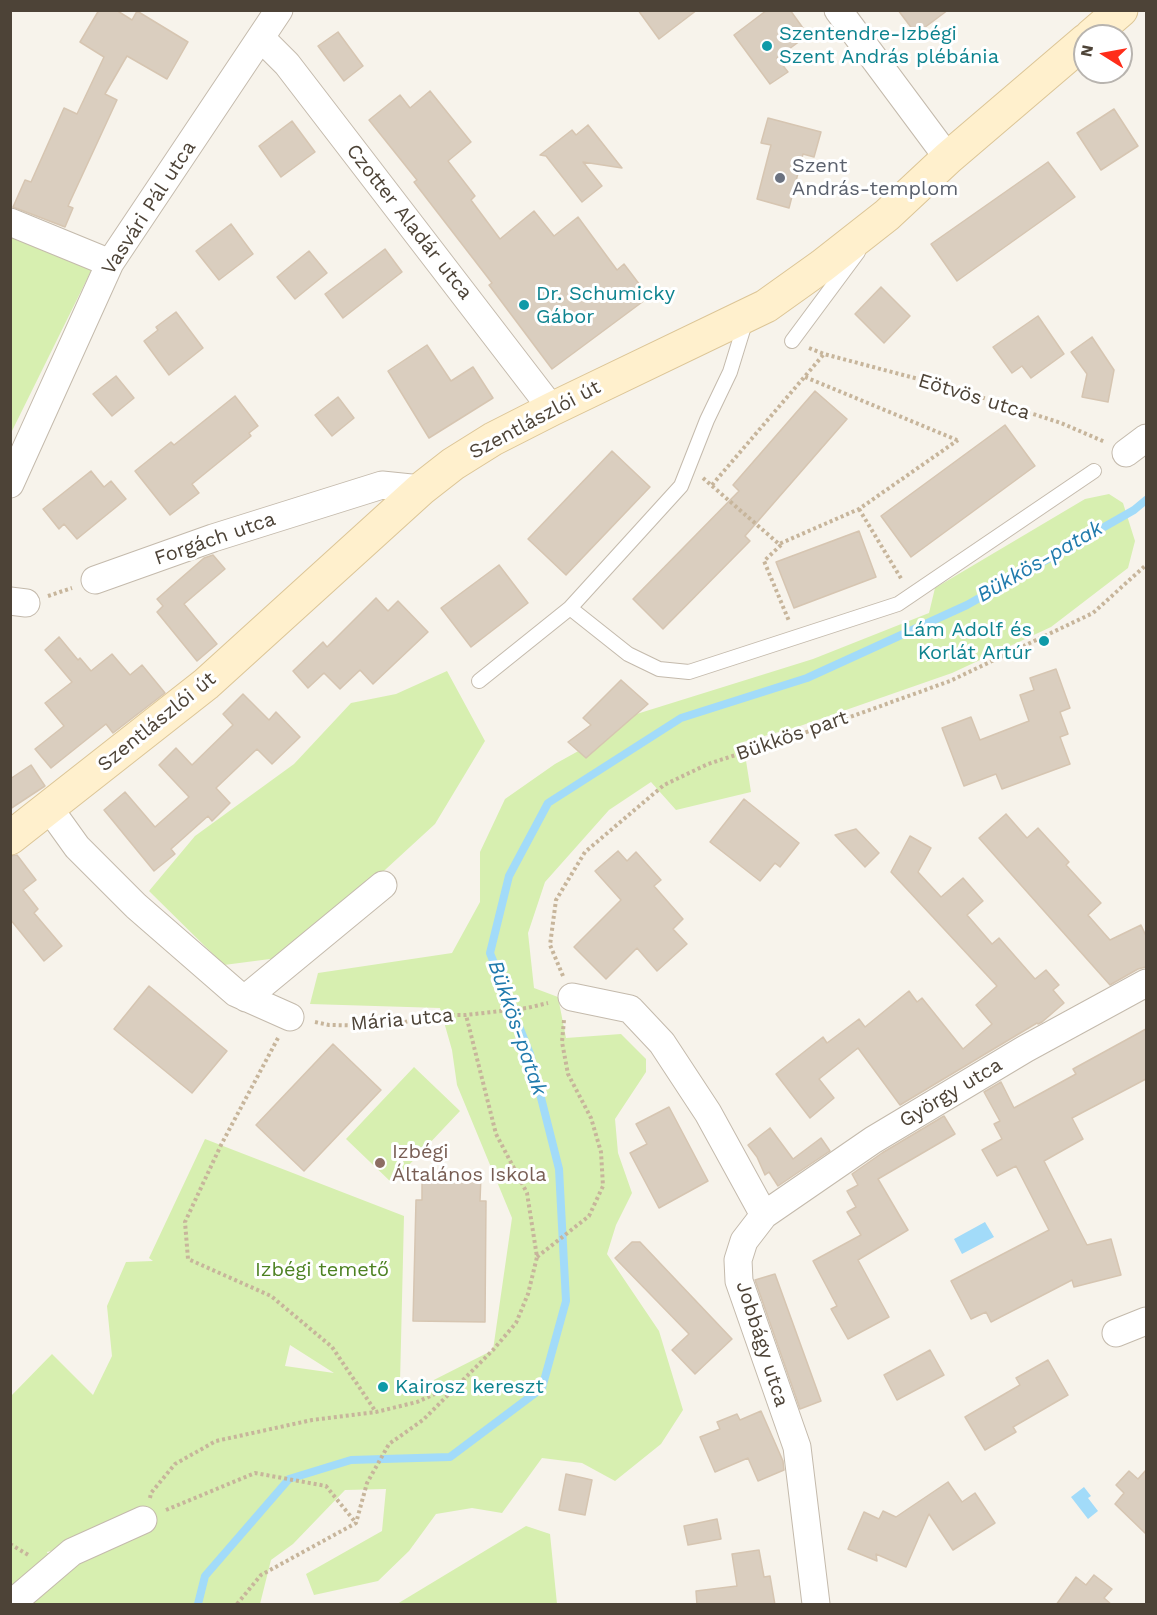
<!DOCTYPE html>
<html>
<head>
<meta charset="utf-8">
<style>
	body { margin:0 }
	#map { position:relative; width:1157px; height:1615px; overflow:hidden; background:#f7f3eb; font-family:"Work Sans",sans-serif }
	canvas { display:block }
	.frame { position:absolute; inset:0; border:12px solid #4d4337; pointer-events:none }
	.north { position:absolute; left:1073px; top:24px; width:60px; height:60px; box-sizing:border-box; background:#fff; border:2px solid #b8b4af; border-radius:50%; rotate:281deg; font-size:16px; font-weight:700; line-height:24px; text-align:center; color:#4d4337 }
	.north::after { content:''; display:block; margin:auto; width:21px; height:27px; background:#ff2d1a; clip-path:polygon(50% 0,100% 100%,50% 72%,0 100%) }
</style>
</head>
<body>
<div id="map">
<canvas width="1157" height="1615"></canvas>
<div class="frame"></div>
<div class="north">N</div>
</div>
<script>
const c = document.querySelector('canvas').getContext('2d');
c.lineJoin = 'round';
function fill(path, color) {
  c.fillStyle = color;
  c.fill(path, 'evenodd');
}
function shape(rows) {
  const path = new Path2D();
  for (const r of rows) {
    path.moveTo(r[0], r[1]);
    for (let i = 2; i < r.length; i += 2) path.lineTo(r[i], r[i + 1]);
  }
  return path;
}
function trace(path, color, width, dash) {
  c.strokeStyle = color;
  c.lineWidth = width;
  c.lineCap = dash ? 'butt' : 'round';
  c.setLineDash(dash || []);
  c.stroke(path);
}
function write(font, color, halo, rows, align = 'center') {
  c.font = font + ' "Work Sans",sans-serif';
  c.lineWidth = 6;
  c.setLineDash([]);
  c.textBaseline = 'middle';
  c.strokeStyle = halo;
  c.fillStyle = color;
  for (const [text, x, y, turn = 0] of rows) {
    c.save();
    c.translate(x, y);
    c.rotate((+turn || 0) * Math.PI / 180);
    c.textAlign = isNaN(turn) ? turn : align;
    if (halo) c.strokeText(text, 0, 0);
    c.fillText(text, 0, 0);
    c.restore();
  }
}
fill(shape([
	[11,234,93,267,11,433],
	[1109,494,1123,503,1135,541,1128,568,1051,627,952,673,800,726,743,742,751,792,676,810,651,782,609,810,545,882,528,933,534,988,558,997,566,1038,621,1034,646,1059,646,1072,615,1119,618,1153,632,1193,616,1225,607,1254,659,1331,683,1410,661,1444,615,1481,582,1463,542,1458,502,1513,472,1508,436,1514,409,1551,378,1581,314,1595,306,1574,382,1531,386,1489,345,1490,293,1544,271,1560,260,1604,11,1604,11,1396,52,1354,93,1395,112,1356,107,1306,126,1262,153,1261,149,1258,205,1139,404,1216,400,1383,422,1386,493,1350,512,1218,457,1085,452,1050,440,1008,310,1004,318,973,452,953,480,902,480,852,505,799,555,764,591,744,627,717,813,659,929,613,935,588,1085,499],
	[290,1345,334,1373,285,1366],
	[119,1534,77,1553,47,1553,47,1552],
	[447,671,485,741,435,824,287,960,270,959,224,965,149,891,195,836,294,764,351,703,396,694],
	[414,1067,460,1111,392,1183,346,1139],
	[526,1526,550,1534,557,1604,397,1604]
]), '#d7efb0');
fill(shape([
	[985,1222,994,1237,962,1254,954,1239],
	[1084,1487,1091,1496,1088,1498,1098,1511,1088,1519,1071,1497]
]), '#a2dbf9');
trace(shape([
	[198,1604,205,1576,289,1479,351,1460,450,1457,542,1388,566,1301,559,1169,530,1054,490,953,509,876,548,803,681,718,807,678,967,605,1134,510,1146,500]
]), '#a2dbf9', 8);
const building = shape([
	[99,10,116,10,132,20,137,11,188,42,167,79,127,56,105,94,117,100,68,206,73,208,65,227,13,207,25,180,31,182,64,108,77,114,104,57,80,42,99,10],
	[638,10,697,10,659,39,638,10],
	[767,10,790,10,808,35,777,58,788,72,770,84,734,35,767,10],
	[898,10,948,10,916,34,898,10],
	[338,32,363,66,344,81,318,46,338,32],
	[430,91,471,142,448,161,475,196,471,200,500,239,534,211,554,236,578,217,617,270,624,264,649,297,552,369,489,285,492,283,414,182,417,180,369,120,400,95,410,108,430,91],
	[1114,109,1138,146,1101,170,1077,133,1114,109],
	[768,118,821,132,814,157,803,154,789,208,757,199,771,145,761,143,768,118],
	[292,121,315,152,281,177,259,146,292,121],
	[588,125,622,168,583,162,602,186,582,202,546,156,540,155,572,130,576,135,588,125],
	[1048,162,1075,197,957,281,931,244,1048,162],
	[231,224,253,254,219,280,196,251,231,224],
	[385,249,402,272,343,318,325,294,385,249],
	[309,251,327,273,295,299,277,277,309,251],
	[881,287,910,316,884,343,855,314,881,287],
	[176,312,203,348,169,375,144,341,158,330,156,327,176,312],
	[1038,316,1064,354,1031,378,1022,366,1012,373,993,347,1038,316],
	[1092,337,1114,370,1108,402,1082,397,1087,374,1071,352,1092,337],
	[427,345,451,381,473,367,493,398,429,438,388,371,427,345],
	[116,376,134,398,112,416,93,394,116,376],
	[815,391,847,419,745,536,750,541,663,629,633,599,739,491,733,485,815,391],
	[235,396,258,426,249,433,251,436,192,484,199,493,170,515,135,471,171,442,174,445,235,396],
	[338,397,354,418,332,436,315,415,338,397],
	[1005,425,1035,466,911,557,881,516,1005,425],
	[612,451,650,487,566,575,528,539,612,451],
	[91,471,104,487,111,481,126,499,77,539,64,524,59,529,43,509,91,471],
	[859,531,876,577,794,608,776,562,859,531],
	[213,555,225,569,184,604,217,644,197,661,157,612,163,606,157,599,204,558,213,555],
	[499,565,528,603,471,647,441,608,499,565],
	[376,598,388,611,398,601,428,632,373,684,360,670,340,689,324,673,308,688,293,671,323,642,327,647,376,598],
	[59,637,78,660,80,658,91,671,112,654,130,675,142,665,165,693,113,733,106,724,51,768,35,749,64,726,45,703,72,682,45,650,59,637],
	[1056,669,1070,708,1060,712,1068,734,1060,737,1070,764,1002,789,996,774,964,786,942,728,971,717,980,740,1029,721,1020,695,1034,690,1030,678,1056,669],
	[621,680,648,704,586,758,568,742,591,725,583,718,621,680],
	[243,694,269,720,276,712,300,737,272,764,257,749,216,788,230,803,212,821,208,816,171,849,175,854,154,871,104,810,125,792,155,827,189,797,159,765,176,748,192,765,233,725,223,714,243,694],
	[31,765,45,786,10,809,10,779,31,765],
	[744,799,799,843,780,867,775,863,760,881,710,842,744,799],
	[1006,814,1027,838,1038,828,1069,862,1066,865,1101,903,1088,915,1110,940,1141,925,1146,936,1146,967,1138,969,1110,985,979,838,1006,814],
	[856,829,879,853,865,867,835,835,856,829],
	[910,836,931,848,918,872,941,897,963,878,983,901,967,915,992,944,999,938,1035,979,1046,970,1059,985,1053,990,1064,1003,1042,1022,1038,1024,1037,1023,900,1105,858,1048,819,1079,834,1098,810,1118,776,1074,823,1037,827,1043,859,1019,865,1027,909,991,917,1002,922,998,963,1049,992,1024,976,1005,997,986,891,872,910,836],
	[618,851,627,861,636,852,661,880,654,886,683,919,673,929,687,944,657,971,637,948,606,979,574,947,621,900,595,871,618,851],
	[17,855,36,880,23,890,38,909,34,913,62,946,44,961,10,919,10,856,17,855],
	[149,986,227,1051,192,1093,114,1029,149,986],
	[1146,1029,1146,1079,1072,1118,1083,1139,1044,1161,1087,1245,1111,1239,1121,1275,1074,1287,1072,1280,991,1322,986,1312,971,1319,951,1281,1049,1230,1016,1166,997,1176,982,1150,1002,1139,994,1124,1000,1121,984,1092,1001,1082,1014,1108,1076,1074,1073,1069,1146,1029],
	[333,1044,381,1090,304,1171,256,1125,333,1044],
	[669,1107,708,1181,659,1208,630,1153,647,1144,636,1124,669,1107],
	[944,1116,955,1134,878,1179,908,1230,858,1260,889,1317,848,1339,831,1309,837,1306,813,1261,861,1235,847,1212,856,1207,847,1191,858,1185,852,1174,882,1153,944,1116],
	[770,1128,793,1159,821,1138,830,1151,778,1186,769,1172,765,1175,757,1157,748,1145,770,1128],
	[481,1175,480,1201,486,1201,485,1322,413,1321,416,1200,422,1200,422,1176,481,1175],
	[632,1242,640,1242,732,1339,695,1374,672,1350,689,1334,615,1258,632,1242],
	[775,1274,821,1401,800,1409,755,1280,775,1274],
	[930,1350,944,1375,897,1400,884,1375,930,1350],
	[1048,1360,1068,1395,1013,1427,1016,1432,985,1450,965,1417,1020,1385,1016,1378,1048,1360],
	[761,1411,783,1461,784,1470,758,1481,748,1458,715,1472,700,1437,720,1429,717,1422,737,1414,740,1420,761,1411],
	[1146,1470,1146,1534,1115,1504,1124,1493,1116,1485,1129,1471,1138,1479,1146,1470],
	[566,1474,592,1480,585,1515,559,1510,566,1474],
	[948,1482,962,1502,975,1493,995,1523,953,1550,929,1514,906,1567,876,1554,877,1561,848,1549,864,1512,879,1519,883,1511,896,1517,948,1482],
	[717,1519,721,1539,688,1545,684,1526,717,1519],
	[759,1550,764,1577,770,1576,775,1605,697,1605,696,1591,737,1586,732,1554,759,1550],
	[1094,1575,1112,1589,1104,1598,1112,1605,1056,1605,1076,1577,1086,1585,1094,1575]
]);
fill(building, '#dacebf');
trace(building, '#d6c5b1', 1.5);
const service = shape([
	[792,341,858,252],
	[570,608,628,654,659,669,689,672,898,604,1094,471],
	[479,681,570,608,681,486,707,420,730,372,746,320]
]);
const minor = shape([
	[838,10,948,158],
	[262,39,287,64,552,409],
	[10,222,110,263],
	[1126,453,1146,438],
	[10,484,110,263,279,10],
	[95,580,213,538,382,485,421,489],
	[10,601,26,603],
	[49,808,77,847,136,906,236,993,290,1017],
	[572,997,630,1009,662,1043,708,1113,764,1215],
	[246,998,383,885],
	[1116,1333,1146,1321],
	[11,1604,72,1552,143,1520],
	[816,1604,797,1447,739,1281,738,1260,744,1241,764,1215,873,1140,1025,1049,1146,983]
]);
const secondary = shape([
	[1091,36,1121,10],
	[10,838,206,684,421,489,453,464,493,439,552,409,766,306,822,266,887,215,948,158,1085,41]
]);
trace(service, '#c4baac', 16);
trace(minor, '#c4baac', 29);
trace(secondary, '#dcc596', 35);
trace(shape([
	[809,348,824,354,956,389,1061,423,1105,442],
	[805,377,957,440],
	[703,478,779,544,859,509,958,440],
	[712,485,824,354],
	[859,509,902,580],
	[781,545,764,561,789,621],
	[48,596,72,588],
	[563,976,550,945,556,900,585,852,664,785,708,764,828,725,950,681,1093,613,1146,565],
	[315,1022,329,1025,387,1026,436,1015,466,1015,527,1008,548,1003],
	[278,1038,221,1145,185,1222,188,1259,271,1296,332,1347,376,1412],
	[537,1257,589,1216,603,1186,601,1152,591,1118,568,1074,562,1042,564,1020],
	[150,1498,151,1493,175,1464,216,1441,312,1420,376,1412,417,1402,457,1384],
	[166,1510,255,1473,326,1486,356,1523],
	[10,1544,30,1556],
	[237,1604,261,1575,356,1523,367,1483,389,1444,423,1420,493,1350,516,1323,528,1294,537,1257,527,1193,496,1134,466,1015]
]), '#c7b59b', 4, [3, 3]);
trace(service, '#fff', 14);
trace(minor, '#fff', 27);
trace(secondary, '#fff0cd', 33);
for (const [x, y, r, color] of [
	[767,46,6,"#0f9aa8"],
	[780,178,6,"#6b7280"],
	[524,305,6,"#0f9aa8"],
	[1044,641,6,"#0f9aa8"],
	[380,1163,6,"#8d6e63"],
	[383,1387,6,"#0f9aa8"]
]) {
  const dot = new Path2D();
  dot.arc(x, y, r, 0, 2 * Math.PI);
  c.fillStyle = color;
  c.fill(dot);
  trace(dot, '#fff', 2);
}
write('20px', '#0d838f', '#fff', [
	["Szentendre-Izbégi",779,34],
	["Szent András plébánia",779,57],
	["Dr. Schumicky",536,294],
	["Gábor",536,317],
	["Lám Adolf és",1032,630,"right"],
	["Korlát Artúr",1032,653,"right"],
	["Kairosz kereszt",395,1387]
], 'left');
write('20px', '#5b616d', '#fff', [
	["Szent",792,166],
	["András-templom",792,189]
], 'left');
write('20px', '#4d4337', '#fff', [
	["Vasvári Pál utca",149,208,-57],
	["Czotter Aladár utca",409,222,52],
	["Eötvös utca",974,397,17],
	["Szentlászlói út",535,420,-28],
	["Forgách utca",215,539,-19],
	["Szentlászlói út",157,722,-39],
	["Bükkös part",792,736,-19],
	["Mária utca",402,1020,-5],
	["György utca",951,1093,-31],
	["Jobbágy utca",762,1344,72]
]);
write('20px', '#785e54', '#fff', [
	["Izbégi",392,1152],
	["Általános Iskola",392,1175]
], 'left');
write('20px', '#4c8121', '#fff', [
	["Izbégi temető",322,1270]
]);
write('italic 21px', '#1f7aac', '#fff', [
	["Bükkös-patak",1040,562,-30],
	["Bükkös-patak",517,1028,71]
]);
</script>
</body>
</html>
